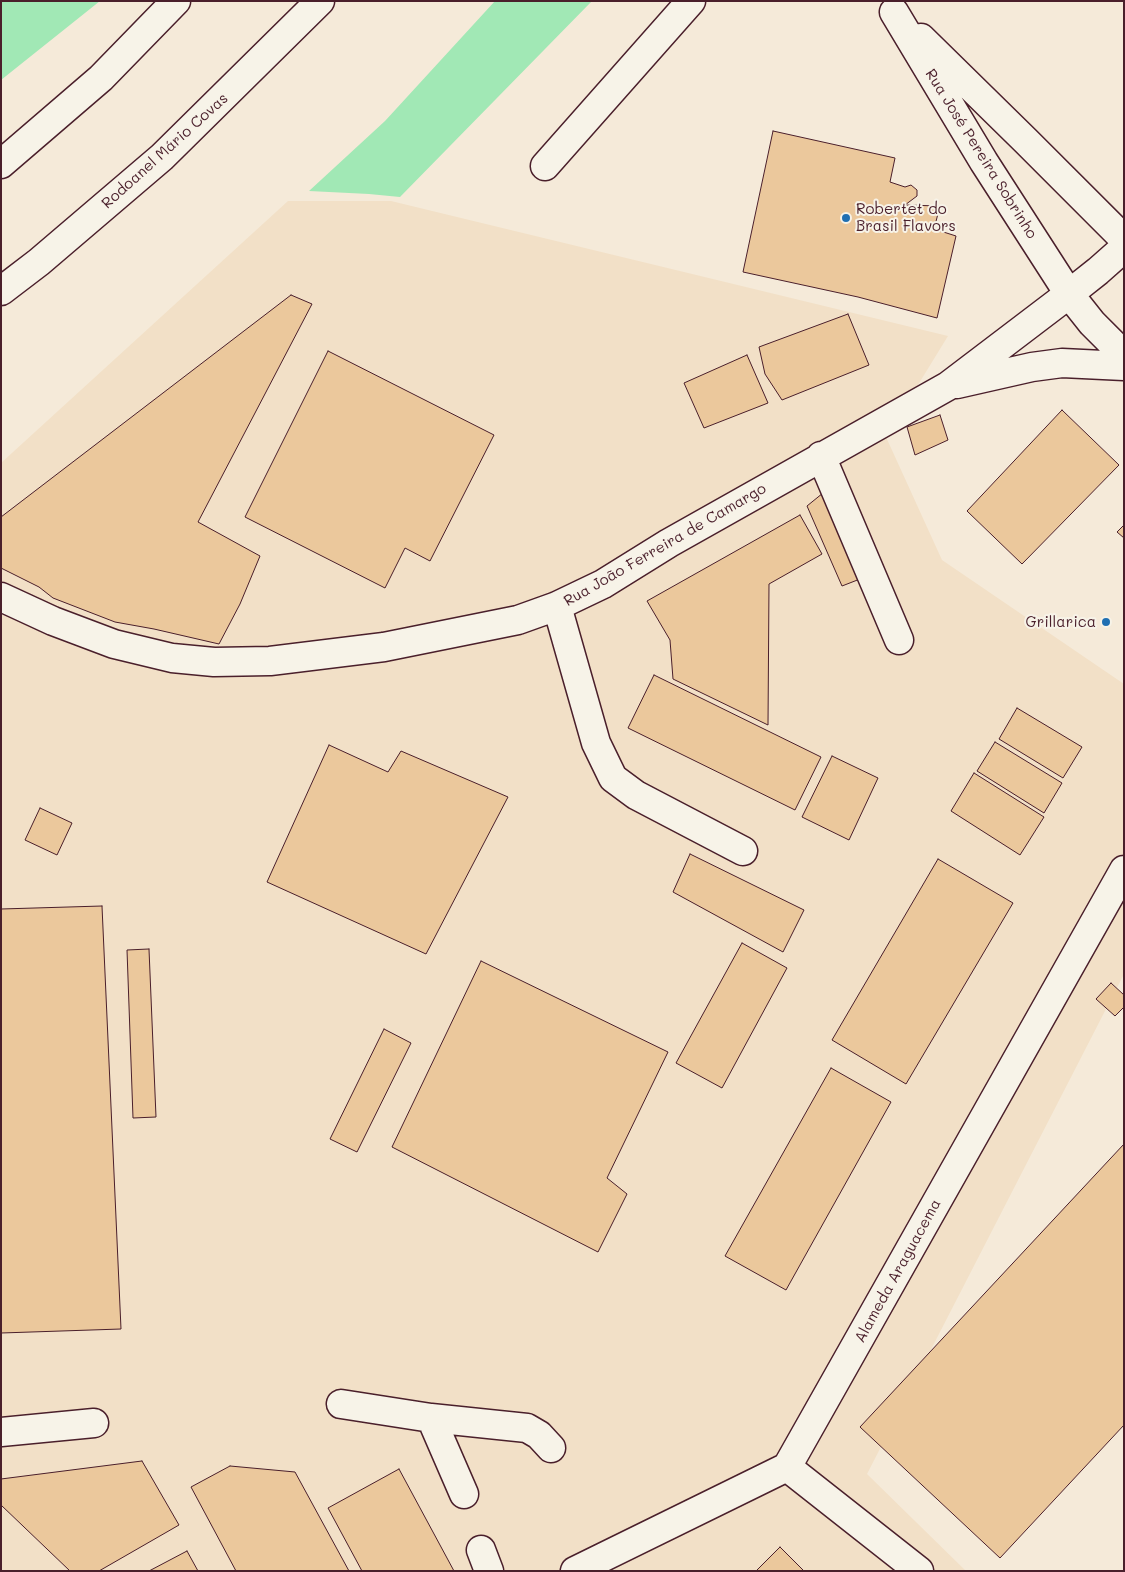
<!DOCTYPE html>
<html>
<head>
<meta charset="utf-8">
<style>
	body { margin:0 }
	#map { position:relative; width:1125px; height:1572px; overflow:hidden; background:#f5ead9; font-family:Mali,sans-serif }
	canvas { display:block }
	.frame { position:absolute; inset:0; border:2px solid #4a1f2b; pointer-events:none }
</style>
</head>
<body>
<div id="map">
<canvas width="1125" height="1572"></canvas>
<div class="frame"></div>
</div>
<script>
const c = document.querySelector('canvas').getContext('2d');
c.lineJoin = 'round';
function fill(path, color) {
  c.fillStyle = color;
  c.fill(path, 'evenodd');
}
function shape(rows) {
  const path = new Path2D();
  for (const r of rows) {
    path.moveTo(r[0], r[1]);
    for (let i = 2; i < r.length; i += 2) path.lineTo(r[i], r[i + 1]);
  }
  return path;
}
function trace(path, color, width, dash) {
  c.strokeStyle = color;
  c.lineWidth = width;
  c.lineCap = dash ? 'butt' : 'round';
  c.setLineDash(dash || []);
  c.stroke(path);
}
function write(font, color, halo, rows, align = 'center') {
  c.font = font + ' Mali,sans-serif';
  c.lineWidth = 4;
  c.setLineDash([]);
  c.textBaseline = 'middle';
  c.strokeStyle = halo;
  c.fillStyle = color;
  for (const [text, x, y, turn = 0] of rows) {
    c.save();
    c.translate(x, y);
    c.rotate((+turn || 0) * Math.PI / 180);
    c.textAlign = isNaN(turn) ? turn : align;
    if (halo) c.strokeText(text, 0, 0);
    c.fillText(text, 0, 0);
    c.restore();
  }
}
fill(shape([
	[288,201,391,201,948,336,886,437,942,560,1124,684,1124,974,867,1474,966,1571,1,1571,1,463]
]), '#f2e0c7');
fill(shape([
	[1,1,100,1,1,80],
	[495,1,592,1,400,197,369,194,309,191,385,121]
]), '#a1e8b5');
const building = shape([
	[773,131,895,158,890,182,905,187,911,185,917,190,917,196,905,205,940,206,934,229,956,236,937,318,858,297,743,272,773,131],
	[291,295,312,304,198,522,260,556,240,604,219,644,154,629,115,622,53,598,39,587,1,568,1,517,291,295],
	[848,314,869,365,782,400,765,374,759,347,848,314],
	[328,351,494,435,430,561,405,548,385,588,245,517,328,351],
	[747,355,768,403,704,428,684,383,747,355],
	[1062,410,1119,465,1022,564,967,511,1062,410],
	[940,415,948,440,915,455,907,427,940,415],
	[823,493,860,579,842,586,807,506,823,493],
	[800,515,822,554,769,584,768,725,673,679,670,640,647,601,800,515],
	[1124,525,1124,538,1117,532,1124,525],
	[654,675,821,757,795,810,628,728,654,675],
	[1017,708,1082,747,1063,778,999,739,1017,708],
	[995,742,1062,783,1044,813,977,771,995,742],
	[329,745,388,772,401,751,508,797,426,954,267,882,329,745],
	[832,756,878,778,849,840,802,817,832,756],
	[974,773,1044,817,1020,855,951,811,974,773],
	[40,808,72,823,57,855,25,840,40,808],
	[690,854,804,910,783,952,673,892,690,854],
	[938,859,1013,903,906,1084,832,1040,938,859],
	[102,906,121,1329,1,1333,1,909,102,906],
	[742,943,787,968,722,1088,676,1063,742,943],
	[149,949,156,1117,133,1118,127,950,149,949],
	[481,961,668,1052,607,1178,627,1194,598,1252,392,1147,481,961],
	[1111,983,1124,995,1124,1007,1115,1016,1096,999,1111,983],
	[384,1029,411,1043,357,1152,330,1139,384,1029],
	[831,1068,891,1102,786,1290,725,1256,831,1068],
	[1124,1144,1124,1425,1000,1558,860,1427,1124,1144],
	[142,1461,179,1525,99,1571,70,1571,1,1505,1,1479,142,1461],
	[230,1466,295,1472,349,1571,236,1571,191,1487,230,1466],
	[399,1469,454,1571,362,1571,328,1508,399,1469],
	[780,1547,804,1571,756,1571,780,1547],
	[187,1551,198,1571,149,1571,187,1551]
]);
fill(building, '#ebc89c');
trace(building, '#4a1f2b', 1);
const minor = shape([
	[894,12,984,162,1069,294,1092,323,1124,355],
	[921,38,1026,141,1124,239],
	[545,166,691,1],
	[957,384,1032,367,1062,363,1124,366],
	[821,456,899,640],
	[1,597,53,621,114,644,172,658,214,662,270,661,384,647,518,620,557,606,603,584,669,543,948,386,1069,294,1098,271,1124,248],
	[557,606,596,743,613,778,636,795,743,851],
	[341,1404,431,1418,527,1428,539,1435,551,1448],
	[431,1418,464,1494],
	[1,1432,94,1423],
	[787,1467,919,1571],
	[481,1550,489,1571],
	[575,1571,787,1467,1124,870]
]);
const highway = shape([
	[1,164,101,78,176,1],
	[1,291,39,262,162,157,320,1]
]);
trace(minor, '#4a1f2b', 31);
trace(highway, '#4a1f2b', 31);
trace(minor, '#f7f3e8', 28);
trace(highway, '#f7f3e8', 28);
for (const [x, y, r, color] of [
	[846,218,5,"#1f6fb2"],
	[1106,622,5,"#1f6fb2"]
]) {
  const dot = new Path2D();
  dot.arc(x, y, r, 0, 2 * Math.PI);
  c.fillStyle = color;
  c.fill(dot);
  trace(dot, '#f7f3e8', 2);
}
write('15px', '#4a1f2b', '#f7f3e8', [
	["Rodoanel Mário Covas",165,151,-42],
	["Rua José Pereira Sobrinho",981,154,58],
	["Rua João Ferreira de Camargo",665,545,-30],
	["Alameda Araguacema",898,1271,-61]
]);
write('15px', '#4a1f2b', '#f7f3e8', [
	["Robertet do",856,209],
	["Brasil Flavors",856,226],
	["Grillarica",1096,622,"right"]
], 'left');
</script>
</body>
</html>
